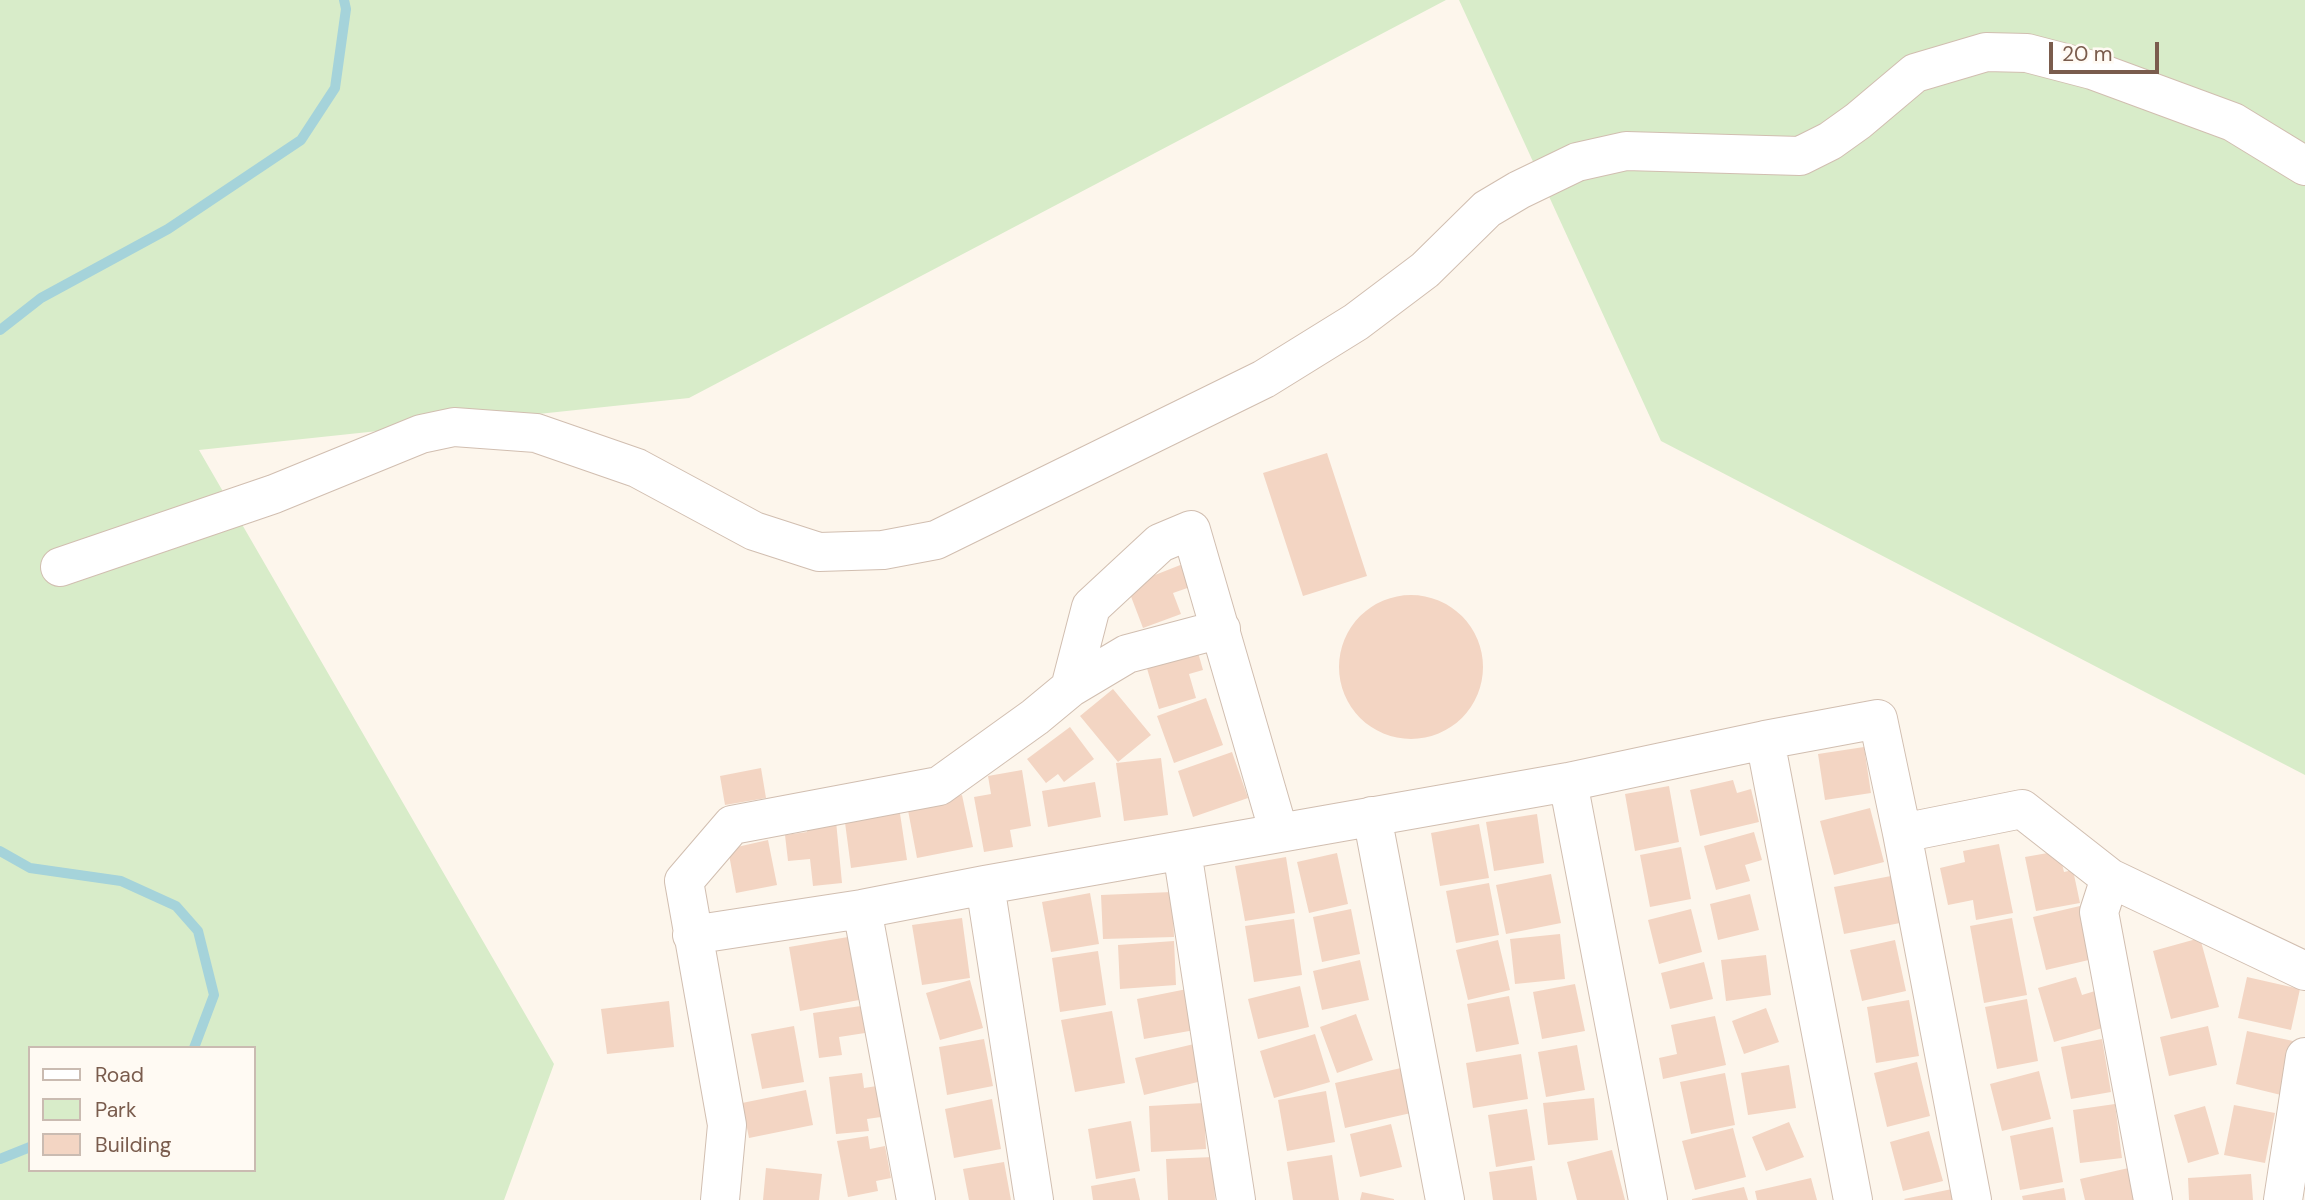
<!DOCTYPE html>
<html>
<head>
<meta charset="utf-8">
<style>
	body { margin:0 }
	#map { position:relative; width:2305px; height:1200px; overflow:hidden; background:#fdf6ec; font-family:"DM Sans",sans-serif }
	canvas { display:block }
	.legend { position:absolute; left:28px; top:1046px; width:228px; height:126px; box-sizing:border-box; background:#fffaf3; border:2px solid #cabbb1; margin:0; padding:9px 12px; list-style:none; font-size:21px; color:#7a5c4d }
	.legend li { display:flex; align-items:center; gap:14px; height:35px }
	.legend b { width:35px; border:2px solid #cabbb1 }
	.scale { position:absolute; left:2049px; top:42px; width:110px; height:32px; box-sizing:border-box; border:4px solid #7a5c4d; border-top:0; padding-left:9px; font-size:21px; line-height:24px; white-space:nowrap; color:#7a5c4d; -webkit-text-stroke:5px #fffaf3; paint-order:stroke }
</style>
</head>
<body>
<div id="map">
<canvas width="2305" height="1200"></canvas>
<ul class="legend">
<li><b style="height:9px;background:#fff"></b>Road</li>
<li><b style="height:19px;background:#d8ecc9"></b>Park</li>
<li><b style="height:19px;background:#f3d5c3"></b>Building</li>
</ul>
<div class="scale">20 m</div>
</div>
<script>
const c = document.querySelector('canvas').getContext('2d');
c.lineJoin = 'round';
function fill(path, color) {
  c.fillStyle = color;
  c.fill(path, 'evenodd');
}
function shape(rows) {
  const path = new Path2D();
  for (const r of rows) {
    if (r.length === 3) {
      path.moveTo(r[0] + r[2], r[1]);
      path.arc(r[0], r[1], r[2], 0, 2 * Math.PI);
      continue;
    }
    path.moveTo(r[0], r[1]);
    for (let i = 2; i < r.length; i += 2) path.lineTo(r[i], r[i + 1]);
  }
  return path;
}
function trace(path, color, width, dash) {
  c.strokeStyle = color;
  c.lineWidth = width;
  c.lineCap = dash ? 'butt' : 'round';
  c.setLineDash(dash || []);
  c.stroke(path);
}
fill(shape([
	[0,0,1446,0,689,398,199,450,554,1064,504,1200,0,1200],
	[30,1048,254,1048,254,1170,30,1170],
	[1459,0,2305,0,2305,775,1661,441]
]), '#d8ecc9');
trace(shape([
	[0,330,41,298,168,229,301,140,335,88,346,9,344,0],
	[0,851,30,868,121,881,176,906,198,931,214,995,194,1048],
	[0,1159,30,1147]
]), '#a5d3da', 10);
fill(shape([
	[1327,453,1367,576,1303,596,1263,473],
	[1188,562,1196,585,1173,593,1181,614,1143,628,1127,586],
	[1411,667,72],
	[1197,649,1203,670,1189,674,1196,698,1159,709,1146,665],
	[1113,689,1151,735,1118,762,1080,716],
	[1206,698,1223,745,1174,763,1157,716],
	[1070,727,1094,759,1064,782,1058,774,1046,783,1027,759],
	[1864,747,1871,793,1825,800,1818,754],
	[1232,752,1248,798,1193,817,1178,771],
	[1161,758,1168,815,1124,821,1116,763],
	[761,768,766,798,725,805,720,776],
	[1022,770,1031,826,1010,830,1013,847,984,852,974,797,991,794,988,776],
	[1733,780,1737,793,1751,789,1759,822,1700,836,1690,790],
	[1095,782,1101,817,1048,827,1042,791],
	[1669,786,1679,842,1635,851,1625,794],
	[962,795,973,847,917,858,907,805],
	[899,807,907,860,851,868,844,815],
	[1870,808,1884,862,1834,875,1820,821],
	[1537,814,1544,863,1494,871,1486,822],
	[836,821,842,883,813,886,810,859,788,861,785,835,807,832,806,824],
	[1479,824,1489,878,1440,886,1431,833],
	[1754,832,1762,860,1745,865,1750,881,1716,890,1704,846],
	[768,840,777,885,736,893,728,849],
	[1999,844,2013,913,1976,920,1973,900,1948,905,1940,868,1965,862,1963,851],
	[1681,847,1691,899,1650,907,1640,855],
	[2059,851,2064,872,2073,870,2080,903,2036,911,2025,857],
	[1337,853,1348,904,1309,913,1297,862],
	[1286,857,1295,913,1245,921,1235,866],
	[1551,874,1561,923,1506,934,1496,885],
	[1891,876,1900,923,1844,934,1834,887],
	[1489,883,1499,935,1456,943,1446,891],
	[1172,892,1174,937,1103,939,1101,895],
	[1090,893,1099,944,1051,952,1042,902],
	[1750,894,1759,930,1718,940,1710,904],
	[2080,906,2093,959,2046,970,2033,917],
	[1351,909,1360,954,1322,962,1313,917],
	[1691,909,1702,952,1659,964,1648,920],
	[962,918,970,978,922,985,912,925],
	[2012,918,2027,995,1984,1003,1970,926],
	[1294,919,1302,975,1254,982,1245,926],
	[1560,934,1565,979,1515,984,1510,939],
	[848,937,859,1000,800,1011,789,947],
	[2200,938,2219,1007,2171,1019,2153,951],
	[1498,940,1510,990,1468,1000,1456,950],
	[1895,940,1906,991,1862,1001,1850,950],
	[1174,941,1176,985,1120,989,1118,945],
	[1098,951,1106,1005,1060,1012,1052,958],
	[1766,955,1771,995,1726,1001,1721,960],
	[1360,960,1369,1000,1322,1010,1313,971],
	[1704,962,1713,999,1670,1009,1661,973],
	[2076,977,2082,995,2095,991,2106,1027,2054,1042,2038,988],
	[2247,977,2300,989,2291,1030,2238,1018],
	[970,980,983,1028,940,1040,926,993],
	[1575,984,1585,1031,1542,1039,1533,992],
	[1300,986,1309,1027,1258,1039,1248,999],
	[1187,989,1195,1030,1144,1039,1137,999],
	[1509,996,1519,1044,1476,1052,1467,1004],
	[2027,999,2038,1061,1997,1069,1985,1007],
	[1909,1000,1919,1056,1876,1063,1867,1007],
	[669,1001,674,1047,607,1054,601,1009],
	[861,1006,865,1033,839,1037,842,1055,819,1058,813,1013],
	[1766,1008,1779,1042,1744,1054,1732,1021],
	[1112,1011,1125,1083,1075,1092,1061,1020],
	[1356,1014,1373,1060,1337,1073,1320,1027],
	[1715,1016,1726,1065,1663,1079,1659,1058,1677,1054,1671,1025],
	[794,1026,804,1082,762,1089,751,1034],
	[2208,1026,2217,1065,2169,1076,2160,1037],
	[2247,1031,2293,1041,2281,1095,2236,1084],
	[1315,1034,1330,1082,1274,1098,1260,1051],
	[984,1039,993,1086,947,1095,939,1047],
	[2102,1039,2111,1092,2071,1099,2061,1047],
	[1194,1044,1202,1081,1144,1095,1135,1058],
	[1577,1045,1585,1090,1546,1097,1538,1052],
	[1521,1054,1528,1099,1473,1108,1466,1063],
	[1917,1062,1930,1116,1887,1127,1874,1073],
	[1789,1065,1796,1108,1748,1115,1741,1073],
	[1401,1068,1411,1113,1345,1128,1335,1083],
	[2039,1071,2051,1119,2002,1131,1990,1084],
	[862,1073,864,1088,877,1086,881,1117,867,1119,869,1131,836,1134,829,1077],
	[1725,1073,1735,1125,1691,1134,1680,1082],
	[806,1090,813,1125,749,1138,742,1103],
	[1326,1091,1335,1142,1287,1151,1278,1100],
	[1594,1098,1598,1140,1548,1145,1543,1103],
	[992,1099,1001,1149,954,1158,945,1109],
	[1204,1103,1206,1149,1151,1152,1149,1106],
	[2115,1104,2122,1158,2080,1163,2073,1110],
	[2234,1105,2275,1113,2265,1163,2224,1155],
	[2205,1106,2219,1154,2188,1163,2174,1115],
	[1527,1109,1535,1160,1496,1167,1488,1115],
	[1131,1121,1140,1171,1096,1179,1088,1129],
	[1789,1122,1804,1157,1766,1171,1752,1137],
	[1391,1124,1402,1167,1360,1177,1350,1134],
	[2053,1127,2063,1182,2020,1190,2010,1136],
	[1733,1128,1746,1177,1695,1190,1682,1141],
	[1929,1131,1943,1181,1903,1191,1890,1142],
	[868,1136,870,1149,885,1146,891,1178,876,1181,878,1191,848,1197,837,1141],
	[1612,1150,1625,1200,1577,1200,1567,1162],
	[1332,1155,1339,1200,1293,1200,1287,1162],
	[1213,1157,1215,1200,1168,1200,1166,1159],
	[1004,1162,1011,1200,969,1200,963,1169],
	[1532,1166,1537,1200,1493,1200,1489,1172],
	[2133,1167,2141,1200,2085,1200,2080,1179],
	[766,1168,822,1174,819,1200,763,1200],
	[2251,1174,2253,1200,2189,1200,2188,1178],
	[1135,1178,1140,1200,1093,1200,1091,1186],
	[1811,1178,1817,1200,1757,1200,1755,1191],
	[1744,1187,1748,1200,1692,1200,1692,1199],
	[2064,1188,2066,1200,2023,1200,2022,1196],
	[1952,1189,1954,1200,1905,1200,1904,1199],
	[1362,1192,1394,1199,1394,1200,1360,1200]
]), '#f3d5c3');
const minor = shape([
	[60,567,274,494,421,434,454,427,536,433,637,468,754,531,819,552,883,550,936,540,1264,379,1356,322,1425,270,1487,209,1519,190,1577,162,1626,151,1800,156,1830,141,1858,121,1915,73,1986,52,2027,53,2092,70,2233,122,2305,166],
	[1070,688,1127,654,1221,629],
	[1765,740,1853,1200],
	[1568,782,1648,1200],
	[1372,816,1445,1200],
	[1902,833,1972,1200],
	[1182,851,1236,1200],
	[2110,878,2099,912,2153,1200],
	[985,885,1034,1200],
	[862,909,916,1200],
	[692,935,862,909,985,885,1568,782,1765,740,1878,719,1902,833,2022,809,2110,878,2305,971],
	[720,1200,727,1125,684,881,732,825,939,786,1035,717,1070,688,1091,607,1160,543,1191,530,1279,833],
	[2283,1200,2305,1057]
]);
trace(minor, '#d1beb0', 40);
trace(minor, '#fff', 38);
</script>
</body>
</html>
